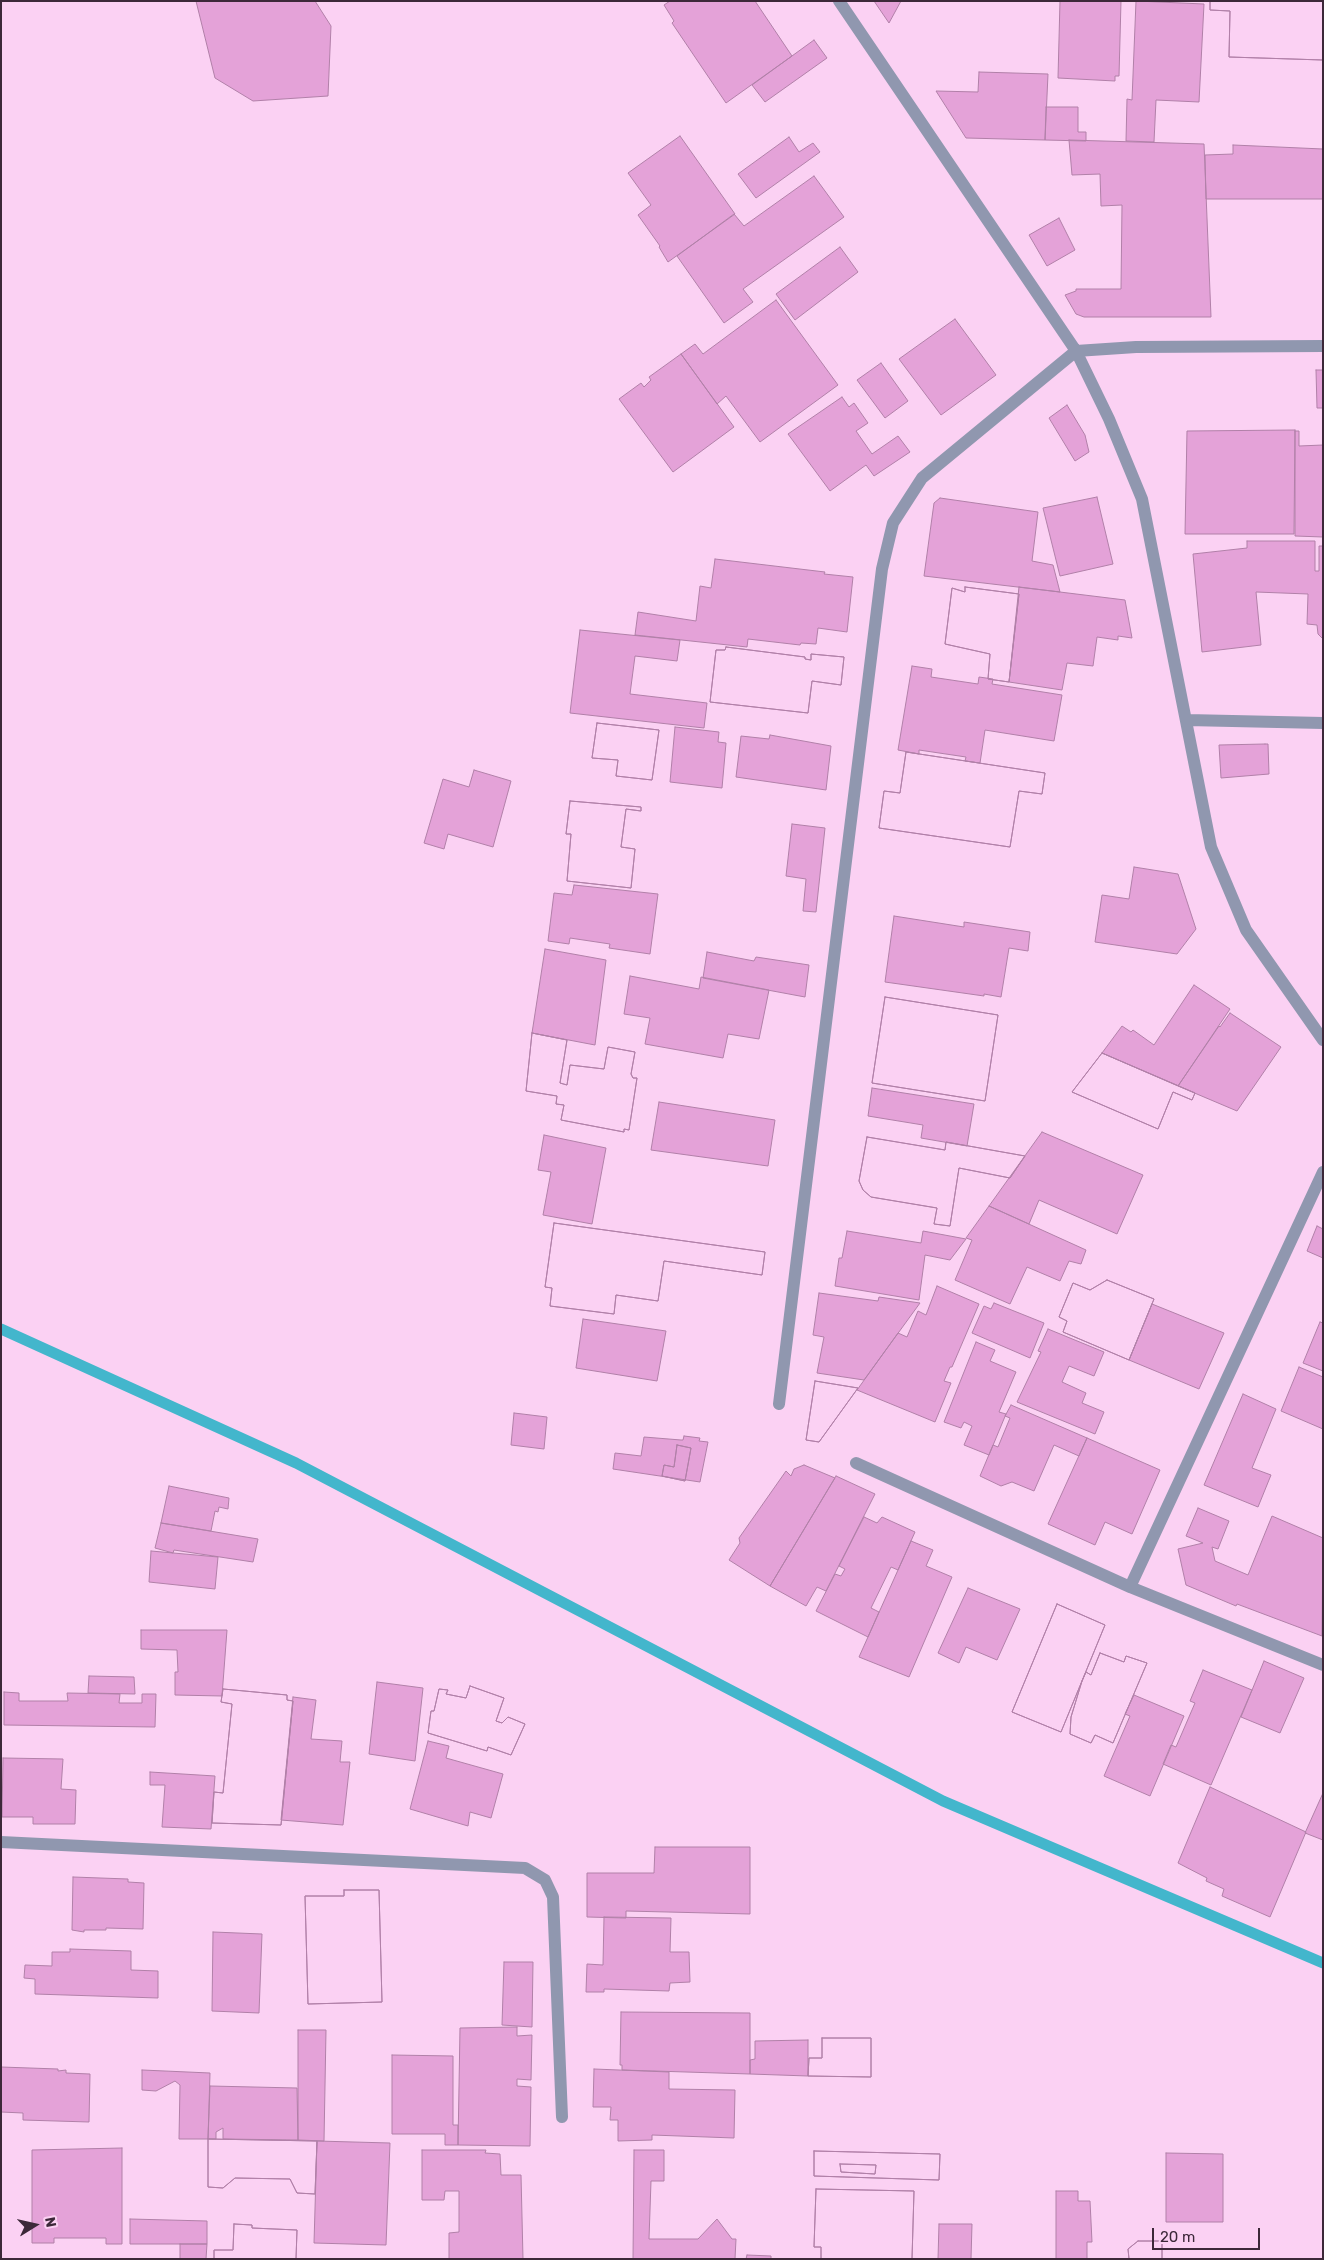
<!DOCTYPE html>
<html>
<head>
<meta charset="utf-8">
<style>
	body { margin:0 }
	#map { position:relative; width:1324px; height:2260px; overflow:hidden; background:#fbd1f3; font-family:Rubik,sans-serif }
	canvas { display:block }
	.frame { position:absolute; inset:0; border:2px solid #3c2839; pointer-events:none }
	.north { position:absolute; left:10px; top:2200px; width:50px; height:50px; -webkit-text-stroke:4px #fbd1f3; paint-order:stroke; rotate:80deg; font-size:14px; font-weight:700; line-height:20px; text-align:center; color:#3c2839 }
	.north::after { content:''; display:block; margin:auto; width:18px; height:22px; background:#3c2839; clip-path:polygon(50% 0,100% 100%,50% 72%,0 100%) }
	.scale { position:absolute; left:1152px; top:2228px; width:108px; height:22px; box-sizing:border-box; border:2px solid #3c2839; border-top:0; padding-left:6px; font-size:15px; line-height:18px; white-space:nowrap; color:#3c2839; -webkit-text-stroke:4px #fbd1f3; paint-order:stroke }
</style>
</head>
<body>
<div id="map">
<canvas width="1324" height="2260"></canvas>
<div class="frame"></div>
<div class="north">N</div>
<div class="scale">20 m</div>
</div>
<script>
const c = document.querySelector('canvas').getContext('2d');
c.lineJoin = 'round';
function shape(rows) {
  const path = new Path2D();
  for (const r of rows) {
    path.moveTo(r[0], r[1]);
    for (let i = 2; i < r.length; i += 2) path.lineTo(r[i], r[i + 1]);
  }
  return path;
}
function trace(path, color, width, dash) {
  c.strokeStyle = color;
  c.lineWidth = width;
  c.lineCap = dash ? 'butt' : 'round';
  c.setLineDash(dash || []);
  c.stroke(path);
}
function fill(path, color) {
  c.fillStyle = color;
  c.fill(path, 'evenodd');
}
trace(shape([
	[1,1329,296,1463,943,1801,1323,1963]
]), '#43b6cc', 11);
const building = shape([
	[196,1,315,1,331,26,328,96,253,101,215,78,196,1],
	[670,1,755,1,792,56,726,103,672,23,674,21,664,5,670,1],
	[874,1,901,1,889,23,874,1],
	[1060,1,1121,1,1119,76,1115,76,1115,81,1058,78,1060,1],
	[1136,1,1204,4,1199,102,1156,100,1154,142,1126,141,1127,99,1132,100,1136,1],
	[1210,1,1323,1,1323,60,1229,57,1230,11,1210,10,1210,1],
	[1210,1,1323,1,1323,60,1229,57,1230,11,1210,10,1210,1],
	[814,40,827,58,765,102,752,85,814,40],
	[979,72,1048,74,1045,140,966,138,936,91,978,92,979,72],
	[1046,107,1078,107,1078,132,1086,132,1086,141,1045,140,1046,107],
	[680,136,735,214,668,262,659,247,660,246,638,215,651,205,628,173,680,136],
	[789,137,799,152,813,143,820,152,756,198,738,174,789,137],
	[1069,140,1204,144,1211,317,1084,317,1076,314,1065,295,1076,291,1076,289,1121,289,1122,205,1101,206,1100,174,1072,175,1069,140],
	[1233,145,1323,149,1323,199,1206,199,1205,155,1233,154,1233,145],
	[814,176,844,217,743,289,753,302,724,323,677,256,734,214,744,226,814,176],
	[1059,218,1075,250,1047,266,1029,235,1059,218],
	[840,247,858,272,795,320,776,294,840,247],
	[776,300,838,385,760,442,726,396,717,404,681,354,695,344,703,354,776,300],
	[955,319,996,375,941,415,899,359,955,319],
	[681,354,734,427,673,472,619,399,641,383,644,387,651,380,649,377,681,354],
	[881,363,908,401,885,418,857,380,881,363],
	[1316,370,1323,370,1323,408,1317,408,1316,370],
	[842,397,849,407,854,403,868,423,856,431,872,454,898,436,910,452,874,476,866,465,830,491,788,434,842,397],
	[1067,405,1085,435,1089,452,1075,461,1049,418,1067,405],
	[1295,430,1294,534,1185,534,1187,431,1295,430],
	[1295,431,1299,431,1299,446,1323,445,1323,537,1295,536,1295,431],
	[1097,497,1113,564,1060,576,1043,508,1097,497],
	[940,498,1038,512,1032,561,1053,565,1060,592,924,576,934,503,940,498],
	[1247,541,1315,541,1315,571,1319,571,1319,546,1323,546,1323,639,1318,634,1317,625,1307,624,1308,594,1256,592,1261,645,1202,652,1193,554,1247,548,1247,541],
	[715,559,825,572,824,574,853,577,847,632,818,628,816,644,801,643,800,645,748,639,747,647,635,635,638,612,696,621,700,586,711,588,715,559],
	[965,587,1019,594,1009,682,988,679,990,654,945,644,952,588,965,592,965,587],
	[965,587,1019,594,1009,682,988,679,990,654,945,644,952,588,965,592,965,587],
	[1019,587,1125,600,1132,638,1118,636,1118,640,1097,637,1093,666,1067,663,1062,690,1009,682,1019,587],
	[580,630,680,640,677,661,635,656,630,694,707,703,704,728,570,713,580,630],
	[726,647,805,657,805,659,811,660,811,654,844,657,841,685,812,681,808,713,710,702,716,650,725,650,726,647],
	[726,647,805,657,805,659,811,660,811,654,844,657,841,685,812,681,808,713,710,702,716,650,725,650,726,647],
	[912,666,932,669,931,677,978,684,979,677,993,679,992,684,1062,695,1054,741,985,730,980,763,965,761,966,757,919,750,919,754,898,750,912,666],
	[597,723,659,730,652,780,616,776,618,760,592,758,597,723],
	[597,723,659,730,652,780,616,776,618,760,592,758,597,723],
	[675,727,719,732,718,742,726,743,722,788,670,782,675,727],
	[770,735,831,746,826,790,736,777,741,736,769,739,770,735],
	[1265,744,1268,744,1269,774,1221,778,1219,745,1265,744],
	[906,752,1045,773,1042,794,1019,791,1010,847,879,828,884,791,900,793,906,752],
	[906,752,1045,773,1042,794,1019,791,1010,847,879,828,884,791,900,793,906,752],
	[474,770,511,781,493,847,448,834,444,849,424,843,443,779,469,787,474,770],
	[570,801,641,807,641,811,626,809,621,847,635,849,631,888,567,881,571,834,566,834,570,801],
	[570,801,641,807,641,811,626,809,621,847,635,849,631,888,567,881,571,834,566,834,570,801],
	[792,824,825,828,816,912,803,911,806,879,786,876,792,824],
	[1134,867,1178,874,1196,929,1177,954,1095,942,1102,895,1129,899,1134,867],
	[574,885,658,894,650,954,609,948,610,944,570,938,569,944,548,941,554,893,572,895,574,885],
	[894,916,964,927,964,922,1030,932,1028,951,1009,948,1001,997,984,994,984,996,885,982,894,916],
	[545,949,606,960,595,1045,532,1033,545,949],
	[707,952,754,961,756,957,809,965,805,997,703,978,707,952],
	[630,976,699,989,701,977,769,990,759,1039,728,1034,723,1058,645,1044,650,1018,624,1014,630,976],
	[1194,985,1230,1009,1178,1086,1102,1053,1122,1026,1131,1032,1133,1030,1154,1045,1194,985],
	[885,997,998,1015,985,1101,872,1083,885,997],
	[885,997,998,1015,985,1101,872,1083,885,997],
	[1230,1013,1281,1047,1237,1111,1178,1086,1219,1026,1220,1027,1230,1013],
	[532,1033,567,1040,560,1083,567,1085,570,1065,604,1069,608,1047,635,1052,631,1074,633,1078,637,1078,629,1130,624,1129,624,1132,561,1120,564,1105,556,1104,557,1096,526,1091,532,1033],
	[532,1033,567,1040,560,1083,567,1085,570,1065,604,1069,608,1047,635,1052,631,1074,633,1078,637,1078,629,1130,624,1129,624,1132,561,1120,564,1105,556,1104,557,1096,526,1091,532,1033],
	[1102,1053,1195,1093,1192,1100,1173,1092,1158,1129,1072,1092,1102,1053],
	[1102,1053,1195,1093,1192,1100,1173,1092,1158,1129,1072,1092,1102,1053],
	[872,1088,974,1104,967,1146,921,1138,923,1125,868,1116,872,1088],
	[659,1102,775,1120,768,1166,651,1150,659,1102],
	[1042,1132,1143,1175,1117,1234,1039,1200,1029,1224,989,1206,1042,1132],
	[544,1135,606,1148,592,1224,543,1215,551,1172,538,1170,544,1135],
	[867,1137,945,1150,946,1142,1025,1156,1010,1178,959,1168,950,1226,934,1224,937,1208,871,1197,863,1190,859,1181,867,1137],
	[867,1137,945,1150,946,1142,1025,1156,1010,1178,959,1168,950,1226,934,1224,937,1208,871,1197,863,1190,859,1181,867,1137],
	[989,1206,1086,1250,1081,1264,1069,1261,1060,1281,1027,1267,1010,1304,955,1280,972,1240,966,1238,989,1206],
	[554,1223,765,1252,762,1275,664,1261,658,1301,616,1295,614,1314,550,1306,552,1288,545,1287,554,1223],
	[554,1223,765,1252,762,1275,664,1261,658,1301,616,1295,614,1314,550,1306,552,1288,545,1287,554,1223],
	[1317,1226,1323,1229,1323,1258,1307,1251,1317,1226],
	[847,1231,921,1243,923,1231,966,1239,950,1260,925,1255,919,1300,835,1286,839,1258,842,1258,847,1231],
	[1107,1280,1154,1299,1129,1360,1063,1332,1067,1321,1059,1317,1073,1283,1090,1290,1107,1280],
	[1107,1280,1154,1299,1129,1360,1063,1332,1067,1321,1059,1317,1073,1283,1090,1290,1107,1280],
	[937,1286,979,1304,952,1367,950,1367,944,1381,951,1383,935,1422,857,1390,898,1333,907,1337,918,1311,926,1315,937,1286],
	[819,1293,878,1301,879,1297,920,1303,864,1380,817,1373,824,1337,813,1335,819,1293],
	[994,1303,1044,1323,1030,1358,972,1333,984,1306,991,1309,994,1303],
	[1152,1304,1224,1333,1199,1389,1129,1360,1152,1304],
	[583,1319,666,1331,657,1381,576,1368,583,1319],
	[1320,1322,1323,1323,1323,1371,1303,1363,1320,1322],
	[1048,1329,1104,1352,1094,1376,1069,1366,1062,1382,1086,1393,1082,1403,1104,1412,1095,1434,1017,1402,1041,1352,1038,1351,1048,1329],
	[976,1342,995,1350,990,1361,1016,1372,999,1412,1006,1414,989,1455,964,1445,972,1426,964,1422,961,1428,944,1422,976,1342],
	[1299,1367,1323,1377,1323,1429,1281,1411,1299,1367],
	[815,1381,858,1388,819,1442,806,1440,815,1381],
	[815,1381,858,1388,819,1442,806,1440,815,1381],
	[1243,1394,1276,1409,1252,1468,1271,1475,1258,1507,1204,1485,1243,1394],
	[1011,1405,1087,1438,1079,1456,1054,1445,1034,1491,1012,1482,1001,1486,980,1476,993,1445,998,1447,1010,1418,1005,1416,1011,1405],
	[514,1413,547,1417,544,1449,511,1445,514,1413],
	[684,1436,700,1438,699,1441,708,1442,700,1482,613,1469,615,1453,641,1456,644,1437,681,1440,683,1440,684,1436],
	[1087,1438,1160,1470,1132,1534,1105,1522,1095,1545,1048,1524,1087,1438],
	[677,1445,691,1448,685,1481,662,1476,664,1465,674,1467,677,1445],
	[677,1445,691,1448,685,1481,662,1476,664,1465,674,1467,677,1445],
	[804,1465,835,1478,770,1586,729,1560,740,1543,739,1538,786,1471,791,1476,794,1469,804,1465],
	[836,1476,875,1494,826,1591,817,1587,806,1606,770,1586,836,1476],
	[169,1486,229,1498,228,1509,219,1507,218,1512,215,1511,211,1531,161,1523,169,1486],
	[1198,1508,1229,1521,1218,1549,1212,1547,1215,1561,1248,1575,1272,1516,1323,1538,1322,1636,1237,1604,1236,1606,1186,1585,1178,1549,1203,1543,1186,1536,1198,1508],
	[864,1517,877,1523,882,1517,915,1532,898,1570,891,1567,871,1608,879,1612,868,1637,816,1611,835,1574,841,1576,845,1569,839,1566,864,1517],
	[161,1523,258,1539,253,1562,174,1550,173,1553,155,1548,161,1523],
	[911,1541,933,1550,926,1566,952,1577,909,1677,859,1657,911,1541],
	[151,1551,218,1557,215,1589,149,1582,151,1551],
	[968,1588,1020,1609,997,1660,966,1647,959,1663,938,1653,968,1588],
	[1057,1604,1105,1625,1061,1732,1012,1712,1057,1604],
	[1057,1604,1105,1625,1061,1732,1012,1712,1057,1604],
	[141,1630,227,1630,222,1696,175,1695,175,1672,178,1672,177,1650,141,1649,141,1630],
	[1100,1653,1124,1662,1126,1656,1147,1663,1113,1743,1095,1735,1091,1743,1070,1734,1071,1717,1082,1681,1086,1672,1091,1675,1100,1653],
	[1100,1653,1124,1662,1126,1656,1147,1663,1113,1743,1095,1735,1091,1743,1070,1734,1071,1717,1082,1681,1086,1672,1091,1675,1100,1653],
	[1264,1661,1304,1678,1280,1733,1241,1717,1264,1661],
	[1203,1670,1252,1690,1211,1785,1163,1764,1171,1745,1176,1747,1195,1703,1190,1701,1203,1670],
	[89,1676,134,1677,135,1694,88,1693,89,1676],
	[377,1682,423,1688,415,1761,369,1754,377,1682],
	[470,1686,504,1698,496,1721,502,1723,508,1717,525,1724,511,1755,488,1747,487,1751,428,1733,431,1711,434,1711,439,1689,448,1690,446,1694,466,1698,470,1686],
	[470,1686,504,1698,496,1721,502,1723,508,1717,525,1724,511,1755,488,1747,487,1751,428,1733,431,1711,434,1711,439,1689,448,1690,446,1694,466,1698,470,1686],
	[223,1689,287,1695,287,1700,293,1701,281,1825,212,1823,214,1792,223,1793,232,1704,221,1702,223,1689],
	[223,1689,287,1695,287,1700,293,1701,281,1825,212,1823,214,1792,223,1793,232,1704,221,1702,223,1689],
	[4,1692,19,1693,19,1701,68,1701,67,1693,120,1694,119,1703,142,1703,142,1694,156,1694,155,1727,4,1725,4,1692],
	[1134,1695,1184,1716,1150,1796,1104,1776,1130,1716,1125,1714,1134,1695],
	[293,1697,316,1700,311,1739,342,1741,340,1762,350,1762,343,1825,281,1820,293,1697],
	[428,1741,449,1746,446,1758,503,1774,491,1818,470,1812,468,1826,410,1809,428,1741],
	[3,1758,63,1759,61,1789,76,1790,75,1824,33,1824,33,1817,2,1817,3,1758],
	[150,1772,215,1776,211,1829,162,1827,165,1785,150,1785,150,1772],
	[1210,1787,1306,1832,1270,1917,1222,1896,1224,1889,1206,1881,1207,1878,1178,1863,1210,1787],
	[1323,1793,1323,1840,1305,1833,1323,1793],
	[655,1847,750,1847,750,1914,626,1911,626,1918,587,1917,587,1873,654,1873,655,1847],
	[73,1877,128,1879,128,1882,144,1883,143,1929,106,1928,106,1930,84,1930,84,1932,72,1930,73,1877],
	[344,1890,379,1890,382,2002,308,2004,305,1896,344,1896,344,1890],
	[344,1890,379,1890,382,2002,308,2004,305,1896,344,1896,344,1890],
	[604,1917,671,1918,670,1952,689,1952,690,1982,670,1983,669,1991,604,1989,604,1992,586,1992,587,1964,603,1965,604,1917],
	[213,1932,262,1934,259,2013,212,2011,213,1932],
	[70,1949,131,1951,131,1970,158,1971,158,1998,35,1994,35,1979,24,1978,25,1965,52,1966,52,1952,70,1952,70,1949],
	[504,1962,533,1962,532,2027,502,2025,504,1962],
	[621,2012,750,2013,750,2074,622,2070,622,2065,620,2065,621,2012],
	[517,2027,517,2036,532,2035,531,2080,517,2079,517,2086,531,2087,530,2146,458,2145,460,2028,517,2027],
	[298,2030,326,2030,324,2141,298,2140,298,2030],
	[822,2038,871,2038,871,2077,808,2076,809,2058,822,2058,822,2038],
	[822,2038,871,2038,871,2077,808,2076,809,2058,822,2058,822,2038],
	[808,2040,808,2076,750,2074,750,2060,755,2059,755,2041,808,2040],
	[392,2055,453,2056,453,2125,458,2125,458,2145,445,2145,445,2134,392,2134,392,2055],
	[1,2067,58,2069,58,2071,66,2070,66,2073,90,2074,89,2122,23,2120,23,2113,1,2112,1,2067],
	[594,2069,669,2072,669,2089,735,2090,734,2138,652,2135,652,2140,618,2141,618,2120,610,2120,611,2107,593,2107,594,2069],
	[142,2070,210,2073,208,2139,179,2139,180,2085,175,2081,156,2091,142,2090,142,2070],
	[210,2086,297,2088,298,2140,223,2139,223,2128,216,2132,216,2139,208,2139,210,2086],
	[208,2139,317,2141,315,2194,297,2193,290,2179,235,2178,223,2188,208,2187,208,2139],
	[208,2139,317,2141,315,2194,297,2193,290,2179,235,2178,223,2188,208,2187,208,2139],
	[317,2141,390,2143,386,2245,314,2243,317,2141],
	[122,2148,122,2244,106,2244,106,2238,54,2238,54,2243,32,2243,32,2150,122,2148],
	[422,2150,486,2150,485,2153,500,2154,501,2175,521,2175,523,2259,449,2259,449,2233,459,2232,459,2191,445,2191,444,2200,422,2200,422,2150],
	[634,2150,664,2150,664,2181,651,2181,649,2239,698,2239,717,2219,732,2239,736,2239,735,2259,633,2259,634,2150],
	[814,2151,940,2154,939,2180,814,2176,814,2151],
	[840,2164,876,2165,875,2174,841,2172,840,2164],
	[814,2151,940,2154,939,2180,814,2176,814,2151],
	[840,2164,876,2165,875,2174,841,2172,840,2164],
	[1166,2153,1223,2154,1223,2222,1166,2222,1166,2153],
	[816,2189,914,2191,912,2259,821,2259,821,2247,814,2247,816,2189],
	[816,2189,914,2191,912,2259,821,2259,821,2247,814,2247,816,2189],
	[1056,2191,1078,2191,1078,2201,1090,2201,1092,2242,1087,2242,1087,2259,1056,2259,1056,2191],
	[130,2219,207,2221,207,2244,130,2244,130,2219],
	[234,2224,252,2225,252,2228,297,2230,296,2259,214,2259,214,2250,233,2250,234,2224],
	[234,2224,252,2225,252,2228,297,2230,296,2259,214,2259,214,2250,233,2250,234,2224],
	[939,2224,972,2224,971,2259,938,2259,939,2224],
	[1138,2241,1162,2241,1162,2259,1129,2259,1128,2249,1138,2241],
	[1138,2241,1162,2241,1162,2259,1129,2259,1128,2249,1138,2241],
	[180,2244,207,2244,206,2259,180,2259,180,2244],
	[747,2255,771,2256,771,2259,746,2259,747,2255]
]);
fill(building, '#e4a2d8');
trace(building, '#b180a8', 1);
trace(shape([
	[839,1,1076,351,1109,419,1142,499,1211,847,1246,930,1323,1040],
	[1187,720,1323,723],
	[779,1404,882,569,893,523,922,478,1076,351,1136,347,1323,346],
	[856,1463,1130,1587,1323,1665],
	[1130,1587,1323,1172],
	[1,1842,525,1868,545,1880,553,1897,562,2117]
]), '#9097af', 12);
</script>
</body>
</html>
